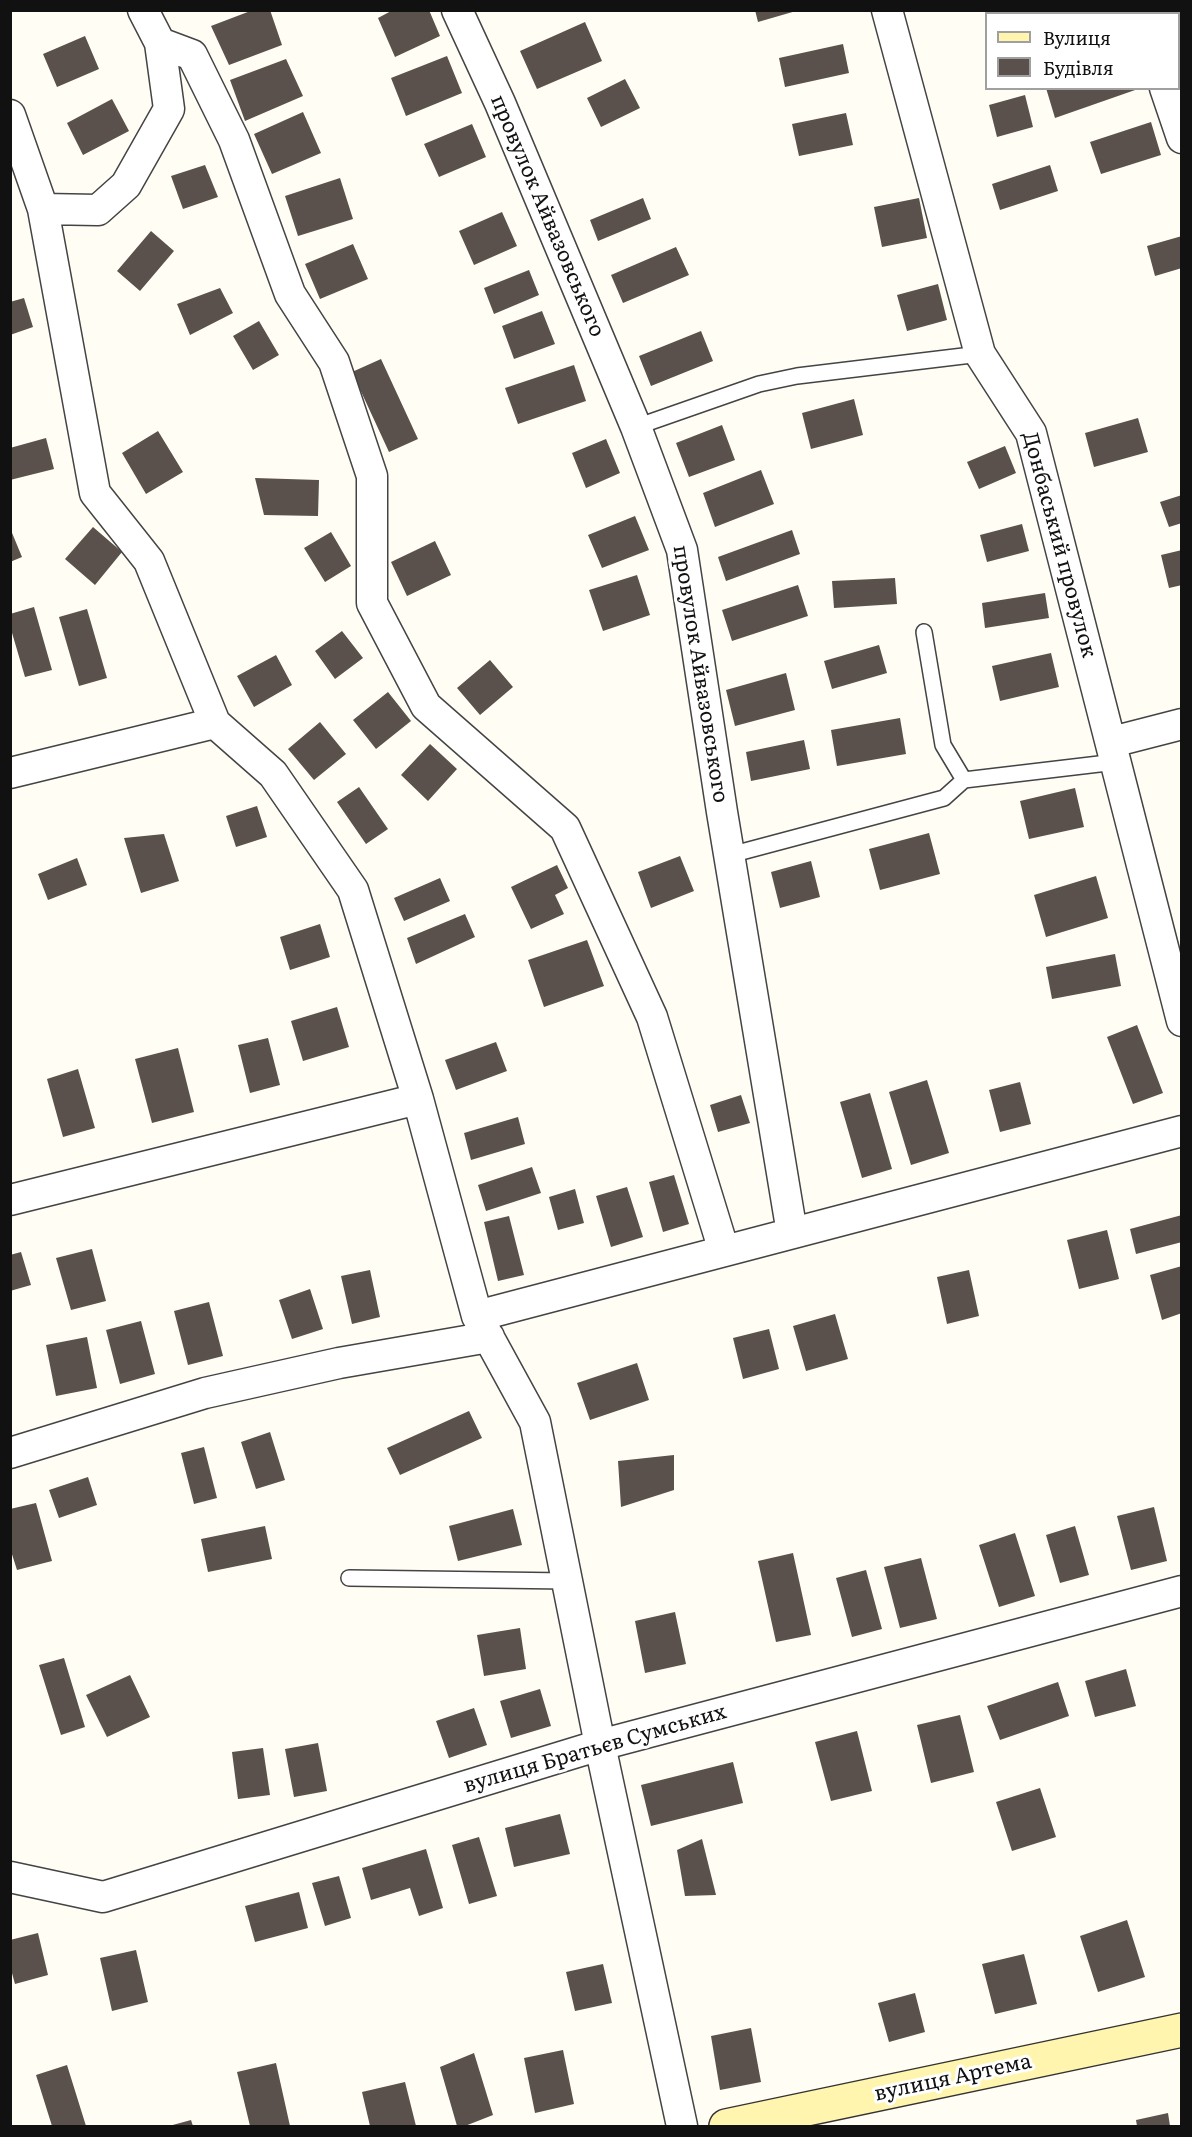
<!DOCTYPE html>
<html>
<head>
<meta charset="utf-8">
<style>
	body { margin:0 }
	#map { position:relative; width:1192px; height:2137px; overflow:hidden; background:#fffdf4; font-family:Literata,serif }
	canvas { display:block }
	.frame { position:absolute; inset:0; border:12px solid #111; pointer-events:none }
	.legend { position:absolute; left:985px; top:12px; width:195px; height:78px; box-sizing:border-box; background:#fff; border:2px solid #a0a0a0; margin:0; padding:8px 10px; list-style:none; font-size:18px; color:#111 }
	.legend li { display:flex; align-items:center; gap:12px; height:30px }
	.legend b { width:30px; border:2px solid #a0a0a0 }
</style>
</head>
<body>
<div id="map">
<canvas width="1192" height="2137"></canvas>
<div class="frame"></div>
<ul class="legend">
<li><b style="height:8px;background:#fff5af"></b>Вулиця</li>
<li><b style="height:16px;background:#5a514c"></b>Будівля</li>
</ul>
</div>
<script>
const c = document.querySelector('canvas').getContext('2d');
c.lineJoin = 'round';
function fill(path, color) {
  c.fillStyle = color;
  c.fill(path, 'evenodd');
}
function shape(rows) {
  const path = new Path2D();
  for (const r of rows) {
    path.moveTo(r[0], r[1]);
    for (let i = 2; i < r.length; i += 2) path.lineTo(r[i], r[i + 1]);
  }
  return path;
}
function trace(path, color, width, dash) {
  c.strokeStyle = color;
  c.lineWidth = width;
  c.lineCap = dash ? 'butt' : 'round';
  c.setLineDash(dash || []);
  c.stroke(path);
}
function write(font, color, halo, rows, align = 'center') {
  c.font = font + ' Literata,serif';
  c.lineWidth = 6;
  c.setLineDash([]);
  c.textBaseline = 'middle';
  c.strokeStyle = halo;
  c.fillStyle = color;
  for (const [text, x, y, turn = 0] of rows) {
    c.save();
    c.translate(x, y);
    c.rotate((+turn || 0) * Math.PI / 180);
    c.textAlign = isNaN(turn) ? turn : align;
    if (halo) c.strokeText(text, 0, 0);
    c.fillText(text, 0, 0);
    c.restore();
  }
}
fill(shape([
	[253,10,270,10,282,45,229,65,211,26],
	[393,10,429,10,440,36,395,57,378,18],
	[755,10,796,10,796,11,758,22],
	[1008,10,1071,10,1071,12,1009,14],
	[585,22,602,61,537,89,520,51],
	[85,36,99,69,57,87,43,54],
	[843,44,849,73,785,87,779,58],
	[447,56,462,93,406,116,391,78],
	[286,59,303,96,245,121,230,80],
	[625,79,640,108,601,127,587,98],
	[1046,88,1138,88,1138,89,1055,118],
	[1025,95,1033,127,997,137,989,105],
	[112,99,129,131,83,155,67,123],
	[303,112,321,153,272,174,254,134],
	[846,113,853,145,799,156,792,124],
	[1151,122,1161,155,1101,174,1090,142],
	[472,124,486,157,439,177,424,144],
	[205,165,218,197,183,209,171,176],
	[1050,165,1058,191,1000,210,992,184],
	[340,178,353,219,298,236,285,196],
	[643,198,651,219,598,241,590,220],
	[919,198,927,238,882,247,874,207],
	[502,212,517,246,474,265,459,231],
	[151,231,174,251,140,291,117,271],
	[1182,236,1182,268,1155,276,1147,246],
	[353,244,368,279,320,299,305,264],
	[676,247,689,275,623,303,611,275],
	[529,270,539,295,494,314,484,288],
	[938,284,947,320,907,331,897,295],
	[220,288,233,313,190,335,177,304],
	[24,298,33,327,10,335,10,302],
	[542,311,555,344,514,359,502,326],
	[259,321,279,355,253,370,233,336],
	[701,331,713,361,651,386,639,356],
	[381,359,418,439,389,452,352,372],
	[574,365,586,401,518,424,505,388],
	[854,399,863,435,811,449,802,413],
	[1138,418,1148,452,1094,467,1085,433],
	[722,425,735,460,689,477,676,443],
	[158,431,183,472,146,494,122,453],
	[46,438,54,469,10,480,10,448],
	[606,439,620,473,586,488,572,453],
	[1005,446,1016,473,979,489,967,462],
	[761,470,774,504,715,527,703,493],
	[255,478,319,480,318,516,264,515],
	[1182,495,1182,523,1169,527,1160,502],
	[635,516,649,550,602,568,588,535],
	[1022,524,1029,551,987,562,980,535],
	[93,527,122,552,95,585,65,559],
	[10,528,22,557,10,562],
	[792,530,800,554,726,581,718,557],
	[331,532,351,566,325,582,304,548],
	[435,541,451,575,407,596,391,562],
	[1182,550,1182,585,1169,588,1161,555],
	[637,575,650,615,603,631,589,590],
	[895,578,897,604,834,608,832,581],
	[798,585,808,616,732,641,722,610],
	[1045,593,1049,618,985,628,982,603],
	[34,607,52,670,25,677,10,626,10,614],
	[87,609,107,678,79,686,59,617],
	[342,631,363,658,335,679,315,651],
	[879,645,887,673,832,689,824,661],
	[1051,653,1059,687,1000,701,992,666],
	[276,655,292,685,254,707,237,676],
	[490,660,513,687,480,715,457,688],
	[786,673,795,710,735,726,726,690],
	[388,692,411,721,376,749,353,720],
	[900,718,906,754,837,766,831,730],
	[320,722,346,754,314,780,288,749],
	[804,740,810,769,751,781,746,752],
	[430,744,457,769,428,801,401,775],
	[359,787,388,829,366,844,337,802],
	[1075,788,1084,827,1029,839,1020,801],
	[257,806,267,837,236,847,226,816],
	[929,833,940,874,880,890,869,849],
	[164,834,179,881,141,893,124,838],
	[680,856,694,891,651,908,638,872],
	[77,858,87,885,48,900,38,874],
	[811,861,820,897,780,908,771,872],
	[557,865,568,888,555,895,564,914,531,929,511,887],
	[1096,876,1108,918,1046,937,1034,895],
	[440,878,450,901,404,921,394,898],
	[465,914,475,937,416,964,407,938],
	[320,924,330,957,290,970,280,937],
	[587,940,604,986,544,1007,528,960],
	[1115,954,1121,986,1052,999,1046,967],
	[337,1007,349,1047,303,1061,291,1021],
	[1137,1025,1163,1093,1133,1104,1107,1037],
	[268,1038,280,1085,250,1093,238,1045],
	[496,1042,507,1071,456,1090,445,1060],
	[178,1048,194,1112,152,1123,135,1059],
	[78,1069,95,1128,63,1137,47,1079],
	[927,1080,949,1153,911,1165,889,1092],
	[1020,1082,1031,1124,1000,1132,989,1090],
	[870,1093,892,1169,862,1178,840,1102],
	[741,1095,750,1123,718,1132,710,1105],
	[518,1117,525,1144,471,1160,464,1133],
	[532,1167,541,1193,486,1211,478,1185],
	[674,1175,689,1224,663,1232,649,1182],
	[627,1187,643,1237,611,1247,596,1196],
	[575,1189,584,1223,558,1230,549,1197],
	[1182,1215,1182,1242,1136,1254,1130,1229],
	[509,1216,524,1275,498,1281,484,1222],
	[1107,1230,1119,1279,1079,1289,1067,1240],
	[92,1249,106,1301,71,1310,56,1258],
	[21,1252,31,1285,10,1291,10,1255],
	[1182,1266,1182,1313,1162,1320,1150,1275],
	[370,1270,380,1317,352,1324,341,1276],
	[969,1270,979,1316,947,1324,937,1277],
	[310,1289,323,1329,292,1339,279,1300],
	[209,1302,223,1356,188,1365,174,1311],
	[835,1314,848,1359,806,1371,793,1326],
	[141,1321,155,1374,120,1384,106,1330],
	[769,1329,779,1369,743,1379,733,1338],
	[87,1337,97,1388,56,1396,46,1345],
	[637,1363,649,1400,590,1420,577,1383],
	[469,1411,482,1438,400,1475,387,1448],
	[270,1432,285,1480,256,1489,241,1442],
	[204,1447,217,1498,194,1504,181,1453],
	[674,1455,674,1490,621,1507,618,1461],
	[88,1477,97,1505,59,1518,49,1490],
	[36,1503,52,1561,17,1570,10,1548,10,1509],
	[1154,1507,1167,1561,1131,1570,1117,1516],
	[513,1509,522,1545,458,1561,449,1526],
	[265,1526,272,1559,208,1572,201,1539],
	[1075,1526,1089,1575,1060,1583,1046,1535],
	[1015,1533,1035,1596,999,1607,979,1545],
	[793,1553,811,1635,776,1642,758,1561],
	[921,1558,937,1619,900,1628,884,1567],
	[866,1570,882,1629,852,1637,836,1578],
	[675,1612,686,1664,645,1673,635,1621],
	[520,1628,526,1669,484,1676,477,1635],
	[64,1658,85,1727,61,1735,39,1665],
	[1126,1669,1136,1706,1095,1717,1085,1681],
	[130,1675,150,1717,107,1737,86,1695],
	[1058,1682,1069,1716,1000,1740,987,1706],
	[540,1689,551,1726,511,1738,500,1701],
	[474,1708,487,1745,449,1758,436,1721],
	[960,1715,974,1772,931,1783,917,1725],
	[857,1731,872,1791,831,1801,815,1742],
	[318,1743,327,1791,294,1797,285,1749],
	[263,1748,270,1795,238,1799,232,1752],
	[733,1762,743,1803,651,1826,641,1785],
	[1040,1788,1056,1837,1012,1851,996,1802],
	[560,1814,570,1854,514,1867,505,1828],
	[479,1837,497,1896,469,1904,452,1845],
	[702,1839,716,1895,685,1896,677,1850],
	[426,1849,443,1908,419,1916,410,1888,371,1900,362,1868],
	[339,1876,351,1918,325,1926,312,1883],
	[299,1892,308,1928,255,1942,245,1906],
	[1127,1920,1145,1977,1098,1992,1080,1936],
	[38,1933,48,1975,15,1984,10,1966,10,1940],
	[136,1950,148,2002,112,2011,100,1958],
	[1024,1954,1037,2004,995,2014,982,1964],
	[603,1964,612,2003,575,2011,566,1972],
	[915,1993,925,2032,889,2042,878,2003],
	[751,2028,761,2082,720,2090,711,2036],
	[563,2050,574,2104,535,2113,524,2058],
	[474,2053,493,2115,465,2126,457,2126,440,2067],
	[276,2063,290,2126,250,2126,237,2072],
	[67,2065,86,2126,52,2126,36,2075],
	[405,2082,416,2126,370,2126,362,2092],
	[1168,2113,1170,2126,1137,2126,1136,2120],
	[191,2120,193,2126,169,2126]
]), '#5a514c');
const lane = shape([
	[636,427,759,384,797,376,980,354],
	[924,632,943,745,964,780,1116,762],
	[730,855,944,798,964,780],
	[349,1578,567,1581]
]);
const street = shape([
	[457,10,500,103,636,427,682,550,722,812,792,1233],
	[887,10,980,354,1031,433,1182,1021],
	[1140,10,1141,14],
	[160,43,192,55,234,140,290,294,334,362,372,476,372,603,426,706,565,828,652,1017,724,1251],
	[1165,88,1182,138],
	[10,115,43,209,95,493,149,561,215,723,273,774,353,890,418,1099,477,1316,535,1422,600,1745,682,2126],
	[43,209,98,210,126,185,169,109,160,43,143,10],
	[1112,742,1182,724],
	[10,773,215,723],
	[10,1200,418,1099],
	[477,1316,1182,1131],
	[10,1453,205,1393,339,1363,489,1337],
	[10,1877,103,1897,600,1745,1182,1591]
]);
const secondary = shape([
	[726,2126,1182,2030]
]);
trace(lane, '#444', 18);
trace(street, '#444', 33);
trace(secondary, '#333', 36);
trace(lane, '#fff', 15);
trace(street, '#fff', 30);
trace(secondary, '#fff5af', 33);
write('21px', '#111', '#fff', [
	["провулок Айвазовського",547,216,67],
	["Донбаський провулок",1059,545,75],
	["провулок Айвазовського",700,674,81],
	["вулиця Братьєв Сумських",595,1749,-16],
	["вулиця Артема",953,2078,-12]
]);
</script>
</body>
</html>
